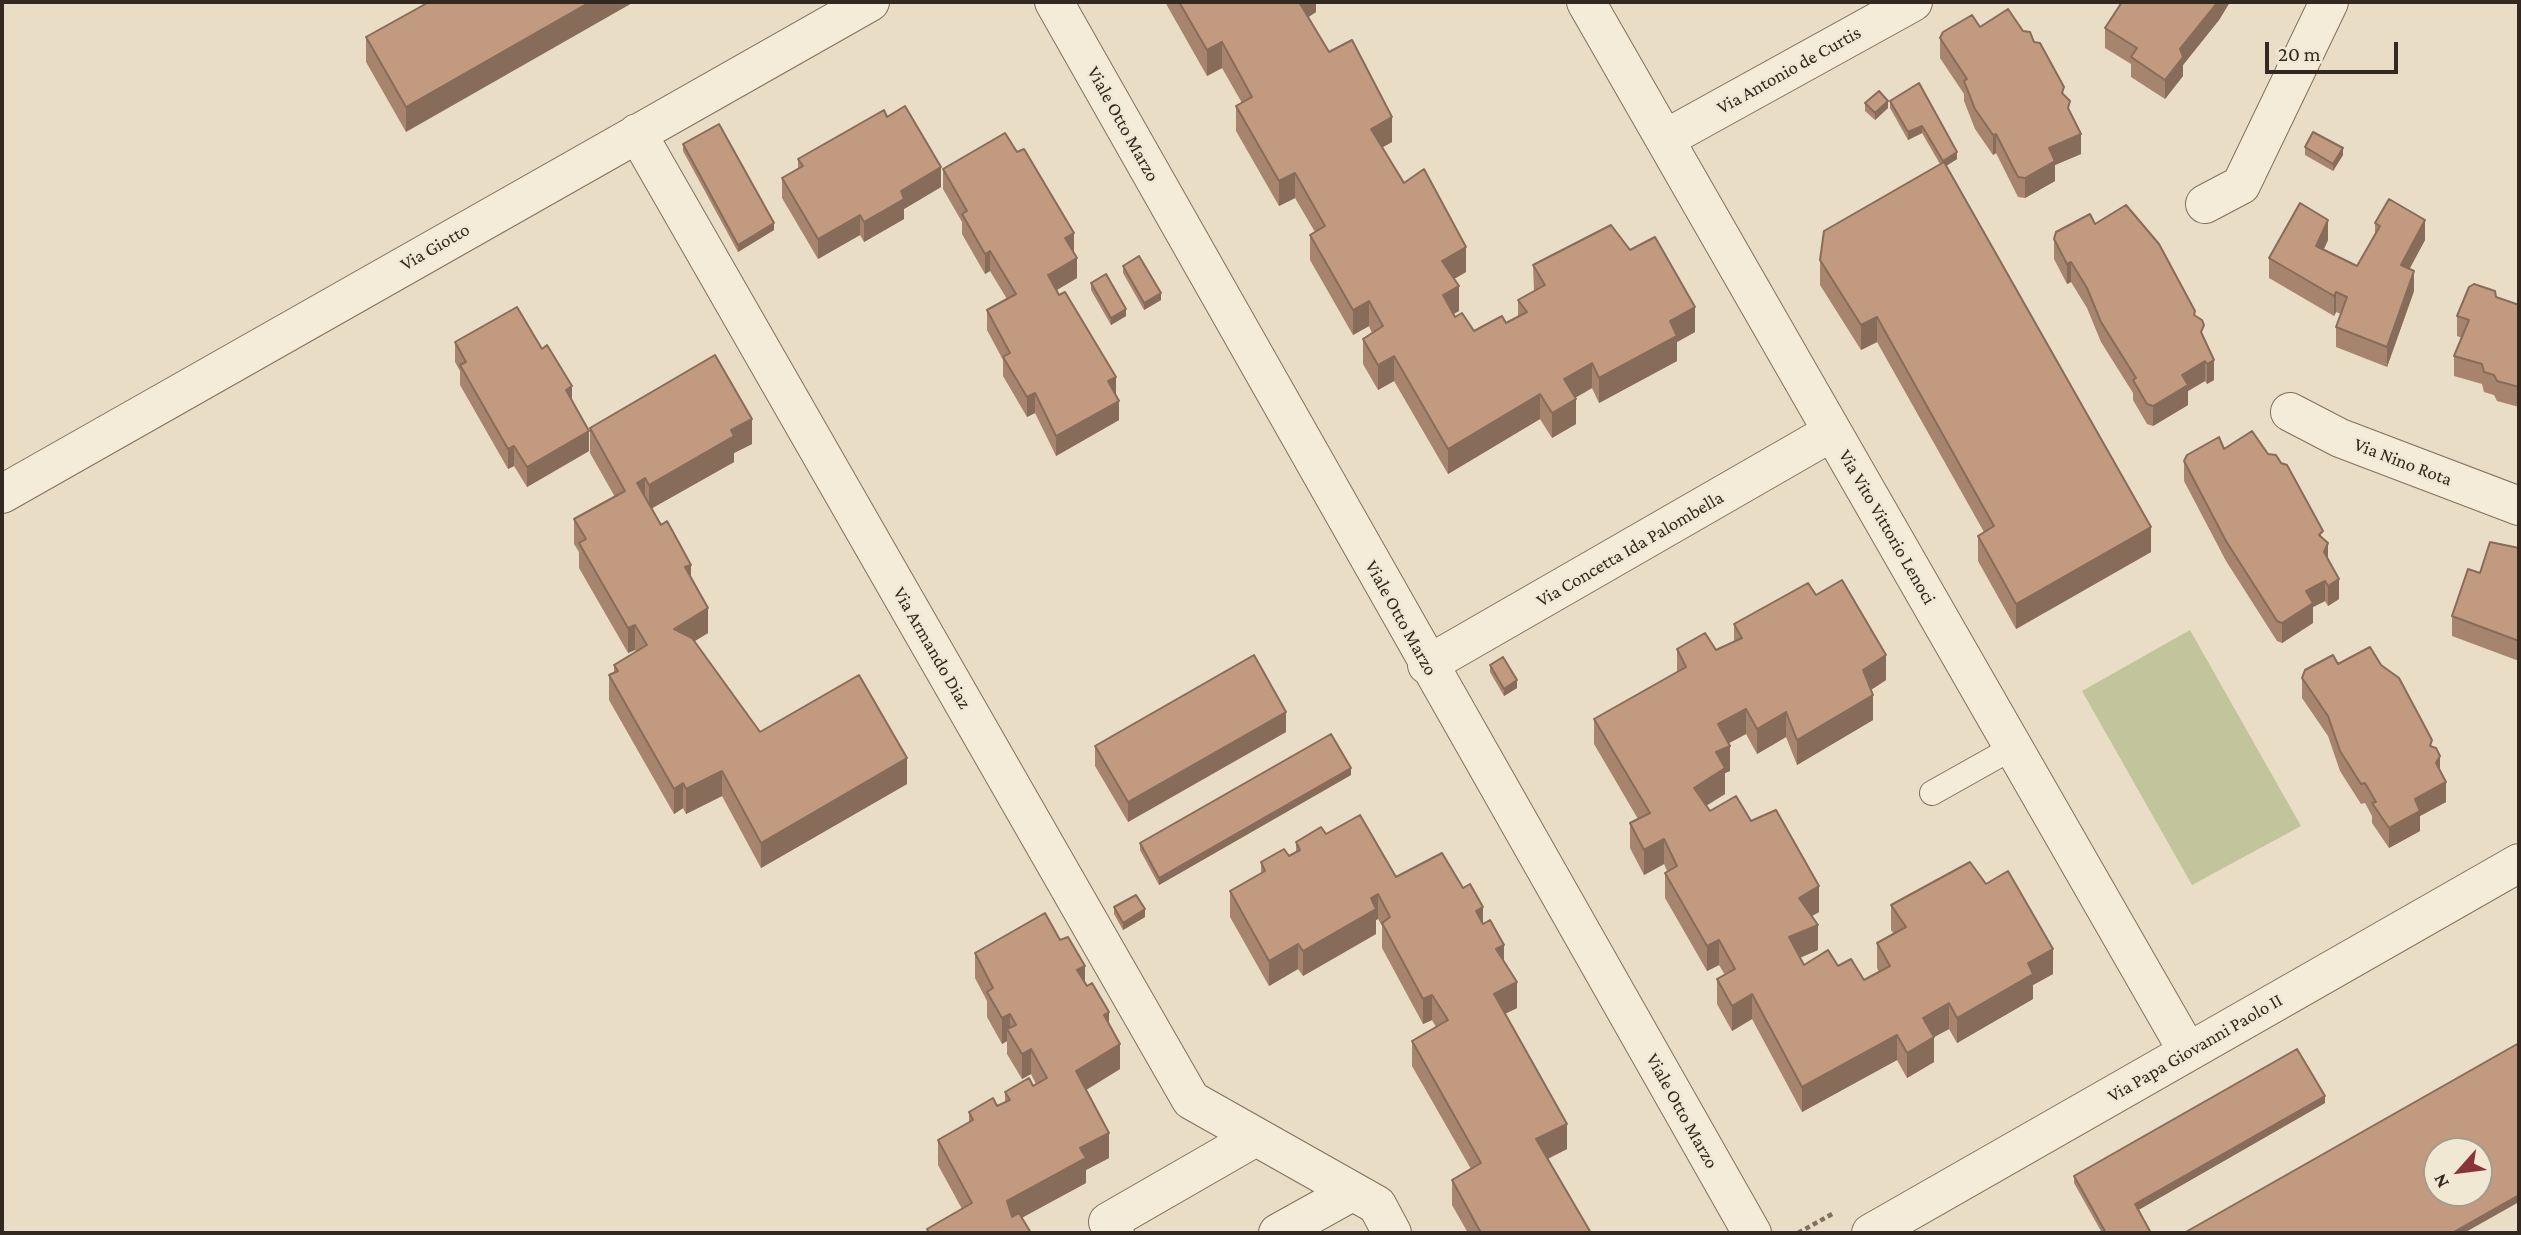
<!DOCTYPE html>
<html>
<head>
<meta charset="utf-8">
<style>
	body { margin:0 }
	#map { position:relative; width:2521px; height:1235px; overflow:hidden; background:#e9ddc5; font-family:"Crimson Pro",serif }
	canvas { display:block }
	.frame { position:absolute; inset:0; border:4px solid #332920; pointer-events:none }
	.north { position:absolute; left:2423px; top:1137px; width:70px; height:70px; box-sizing:border-box; background:#f1e8d4; border:2px solid #a59c8c; border-radius:50%; rotate:242deg; font-size:19px; font-weight:700; line-height:28px; text-align:center; color:#332920 }
	.north::after { content:''; display:block; margin:auto; width:24px; height:32px; background:#893538; clip-path:polygon(50% 0,100% 100%,50% 72%,0 100%) }
	.scale { position:absolute; left:2265px; top:42px; width:133px; height:32px; box-sizing:border-box; border:4px solid #332920; border-top:0; padding-left:9px; font-size:21px; line-height:24px; white-space:nowrap; color:#332920; -webkit-text-stroke:5px #f1e8d4; paint-order:stroke }
</style>
</head>
<body>
<div id="map">
<canvas width="2521" height="1235"></canvas>
<div class="frame"></div>
<div class="north">N</div>
<div class="scale">20 m</div>
</div>
<script>
const c = document.querySelector('canvas').getContext('2d');
c.lineJoin = 'round';
function fill(path, color) {
  c.fillStyle = color;
  c.fill(path, 'evenodd');
}
function shape(rows) {
  const path = new Path2D();
  for (const r of rows) {
    path.moveTo(r[0], r[1]);
    for (let i = 2; i < r.length; i += 2) path.lineTo(r[i], r[i + 1]);
  }
  return path;
}
function trace(path, color, width, dash) {
  c.strokeStyle = color;
  c.lineWidth = width;
  c.lineCap = dash ? 'butt' : 'round';
  c.setLineDash(dash || []);
  c.stroke(path);
}
function write(font, color, halo, rows, align = 'center') {
  c.font = font + ' "Crimson Pro",serif';
  c.lineWidth = 5;
  c.setLineDash([]);
  c.textBaseline = 'middle';
  c.strokeStyle = halo;
  c.fillStyle = color;
  for (const [text, x, y, turn = 0] of rows) {
    c.save();
    c.translate(x, y);
    c.rotate((+turn || 0) * Math.PI / 180);
    c.textAlign = isNaN(turn) ? turn : align;
    if (halo) c.strokeText(text, 0, 0);
    c.fillText(text, 0, 0);
    c.restore();
  }
}
fill(shape([
	[2190,630,2301,826,2192,885,2082,691]
]), '#c2c59b');
const service = shape([
	[1932,793,2014,747]
]);
const minor = shape([
	[1054,2,1752,1233],
	[1586,2,2188,1052],
	[637,133,1191,1100,1377,1205,1392,1233],
	[1665,139,1913,2],
	[2205,204,2241,185,2329,2],
	[2290,412,2340,438,2519,506],
	[2,494,870,2],
	[1427,665,1832,432],
	[1115,1233,1108,1222,1254,1138],
	[1278,1233,1350,1193],
	[1871,1233,2519,863]
]);
trace(service, '#82705d', 26);
trace(minor, '#82705d', 40);
trace(shape([
	[1798,1233,1834,1213]
]), '#82705d', 4.5, [5, 3.5]);
trace(service, '#f4ebd8', 24);
trace(minor, '#f4ebd8', 38);
fill(shape([
	[429,2,406,132,366,62,366,37],
	[1165,2,1316,2,1316,12,1308,17,1329,52,1392,142,1382,147,1404,183,1466,272,1454,279,1459,311,1453,314,1455,317,1474,331,1506,323,1518,317,1518,300,1534,291,1533,265,1630,250,1695,332,1677,342,1677,361,1599,403,1592,388,1575,398,1576,424,1552,438,1540,419,1448,474,1394,381,1378,390,1363,364,1363,339,1372,333,1369,326,1353,335,1310,260,1310,235,1315,232,1295,198,1279,206,1236,131,1236,106,1242,103,1222,68,1207,76],
	[2119,2,2230,2,2219,20,2183,65,2183,76,2165,99,2131,77,2131,64,2105,48,2105,28,2119,7],
	[1980,27,2023,31,2034,42,2070,113,2081,154,2055,165,2055,181,2025,198,2018,197,1996,153,1993,155,1975,129,1964,101,1964,94,1940,58,1940,38],
	[1919,83,1957,159,1946,166,2151,552,2016,629,1978,561,1978,536,1984,532,1877,342,1861,350,1820,285,1820,260,1940,164,1922,133,1908,140,1890,108,1890,101],
	[1865,103,1888,108,1875,120,1865,111],
	[887,117,941,187,904,209,904,219,864,242,860,235,818,259,782,198,782,178,798,168,798,159],
	[683,144,774,230,738,252,683,151],
	[2305,147,2343,155,2333,171,2305,155],
	[943,169,1074,253,1077,278,1057,290,1116,396,1119,420,1056,456,1035,413,1027,417,1003,376,1003,360,987,330,987,310,1007,299,990,271,985,274,962,234,962,222,943,189],
	[2375,223,2425,240,2409,269,2414,291,2387,367,2336,347,2336,327,2341,314,2336,312,2334,316,2269,278,2269,258,2328,240,2324,249,2357,266,2375,234],
	[2095,224,2195,316,2204,339,2214,380,2207,384,2205,381,2188,391,2188,405,2153,426,2147,424,2133,400,2133,393,2101,342,2087,308,2071,282,2067,284,2054,259,2054,239],
	[1123,266,1161,300,1144,310,1123,273],
	[1091,283,1126,316,1111,325,1091,290],
	[2496,297,2519,305,2519,407,2497,401,2494,395,2484,392,2482,384,2454,376,2454,356,2462,338,2457,336,2457,316],
	[455,342,572,401,589,451,527,487,514,466,508,469,460,385,460,371,455,362],
	[590,428,752,444,734,453,734,462,652,508,691,577,708,633,694,641,760,732,907,784,761,868,722,796,686,814,683,808,674,814,609,700,609,675,614,673,614,665,636,651,635,650,628,653,579,568,579,552,574,544,574,519,615,497,590,453],
	[2224,449,2268,454,2281,463,2323,539,2339,599,2328,606,2325,601,2313,607,2313,623,2282,643,2277,641,2226,561,2184,481,2184,461],
	[2519,548,2519,661,2452,636,2452,616,2480,573],
	[1816,595,1886,680,1871,690,1873,720,1797,765,1786,737,1757,754,1746,734,1729,743,1730,771,1725,773,1725,794,1706,806,1710,811,1751,821,1819,912,1812,916,1818,950,1800,958,1804,965,1838,966,1864,980,1879,972,1877,968,1877,943,1894,934,1891,930,1891,905,2053,974,2033,985,2033,999,1957,1043,1949,1029,1934,1037,1934,1062,1907,1078,1897,1060,1802,1112,1752,1019,1732,1031,1717,1004,1717,979,1725,975,1719,965,1707,971,1665,898,1665,873,1667,871,1664,864,1644,875,1630,848,1630,823,1638,819,1594,744,1594,719,1677,672,1677,649,1716,650,1734,642,1734,624],
	[2338,664,2432,746,2440,771,2446,802,2420,816,2420,831,2389,848,2372,823,2372,816,2365,803,2361,804,2340,771,2328,736,2302,698,2302,678],
	[1490,665,1517,688,1504,696,1490,672],
	[1286,732,1128,822,1095,766,1095,746],
	[1351,775,1159,885,1140,850,1140,843],
	[1326,834,1396,877,1483,923,1504,962,1517,1008,1505,1014,1567,1149,1548,1159,1591,1233,1468,1233,1452,1205,1452,1180,1471,1169,1412,1066,1412,1041,1436,1027,1432,1020,1423,1024,1382,948,1382,926,1378,919,1376,920,1376,934,1303,976,1298,969,1269,986,1230,917,1230,891,1261,873,1261,862,1289,856,1296,853,1296,842],
	[1114,907,1145,917,1123,930,1114,914],
	[975,953,1085,982,1109,1025,1120,1069,1086,1090,1109,1158,1086,1170,1086,1183,1022,1217,1031,1233,927,1233,927,1229,962,1209,938,1165,938,1140,969,1123,969,1112,997,1106,1005,1102,1005,1092,1033,1086,1036,1084,1031,1074,1022,1079,1007,1054,1007,1041,1002,1044,987,1017,987,1001,975,978],
	[2325,1103,2138,1210,2151,1233,2102,1233,2074,1183,2074,1176]
]), '#a7846e');
fill(shape([
	[590,2,634,2,406,132,406,107],
	[1297,2,1316,2,1316,12,1297,25],
	[2218,2,2230,2,2219,20,2183,65,2183,76,2165,99,2165,80,2180,49],
	[1222,42,1222,68,1207,76,1207,50],
	[1888,101,1888,108,1875,120,1875,113],
	[1392,117,1392,142,1371,154,1371,129],
	[1922,126,1922,133,1908,140,1908,132],
	[1996,134,1996,153,1993,155,1993,135],
	[2081,134,2081,154,2055,165,2055,181,2025,198,2025,178,2049,148],
	[2343,148,2343,155,2333,171,2333,164],
	[1957,152,1957,159,1943,168,1943,161],
	[941,167,941,187,904,209,904,219,864,242,864,222,901,191],
	[1295,173,1295,198,1279,206,1279,181],
	[860,215,860,235,818,259,818,239],
	[2328,220,2328,240,2316,266,2316,246],
	[2425,220,2425,240,2401,285,2401,265],
	[774,223,774,230,738,252,738,245],
	[1074,233,1074,253,1065,238],
	[1466,247,1466,272,1442,286,1442,261],
	[990,251,990,271,985,274,985,254],
	[1077,258,1077,278,1048,295,1048,275],
	[2071,262,2071,282,2067,284,2067,264],
	[2414,271,2414,291,2387,367,2387,347],
	[1459,286,1459,311,1443,320,1443,295],
	[2336,292,2336,312,2334,316,2334,296],
	[1161,293,1161,300,1144,310,1144,303],
	[1369,301,1369,326,1353,335,1353,310],
	[1695,307,1695,332,1677,342,1677,361,1599,403,1599,378,1670,321],
	[1126,309,1126,316,1111,325,1111,318],
	[1877,317,1877,342,1861,350,1861,325],
	[1394,356,1394,381,1378,390,1378,365],
	[2214,360,2214,380,2207,384,2207,364],
	[2205,361,2205,381,2188,391,2188,405,2153,426,2153,406,2182,375],
	[1592,363,1592,388,1564,404,1564,379],
	[1116,377,1116,396,1108,381],
	[572,386,572,406,566,390],
	[1035,393,1035,413,1027,417,1027,397],
	[1540,394,1540,419,1448,474,1448,449],
	[1576,399,1576,424,1552,438,1552,413],
	[1119,401,1119,420,1056,456,1056,436],
	[752,419,752,444,734,453,734,462,649,510,649,485,731,430],
	[589,431,589,451,527,487,527,467],
	[514,446,514,466,508,469,508,449],
	[645,478,645,503,637,483],
	[2151,527,2151,552,2016,629,2016,604],
	[2328,543,2328,563,2324,552],
	[691,565,691,590,685,567],
	[2339,579,2339,599,2328,606,2328,586],
	[2325,581,2325,601,2313,607,2313,623,2282,643,2282,623,2306,591],
	[708,608,708,633,674,654,674,629],
	[635,625,635,650,628,653,628,628],
	[1886,655,1886,680,1863,695,1863,670],
	[1517,680,1517,688,1504,696,1504,689],
	[1873,695,1873,720,1797,765,1797,740],
	[1746,709,1746,734,1718,749,1718,724],
	[1286,712,1286,732,1128,822,1128,802],
	[1786,712,1786,737,1757,754,1757,729],
	[1730,746,1730,771,1725,773,1725,794,1694,813,1694,788,1716,752],
	[2440,756,2440,775,2436,763],
	[907,758,907,784,761,868,761,843],
	[1351,768,1351,775,1159,885,1159,878],
	[722,771,722,796,686,814,686,789],
	[2446,782,2446,802,2420,816,2420,831,2389,848,2389,828,2415,799],
	[683,783,683,808,674,814,674,789],
	[1664,839,1664,864,1644,875,1644,850],
	[1819,886,1819,912,1799,923,1799,898],
	[1378,894,1378,919,1376,920,1376,934,1303,976,1303,951],
	[1483,907,1483,932,1476,911],
	[1145,909,1145,917,1123,930,1123,923],
	[1818,925,1818,950,1789,962,1789,937],
	[1719,940,1719,965,1707,971,1707,946],
	[1298,944,1298,969,1269,986,1269,961],
	[1504,945,1504,970,1496,949],
	[2053,949,2053,974,2033,985,2033,999,1957,1043,1957,1018,2028,963],
	[1085,966,1085,991,1077,970],
	[1517,982,1517,1008,1494,1019,1494,994],
	[1752,994,1752,1019,1732,1031,1732,1006],
	[1432,995,1432,1020,1423,1024,1423,999],
	[1949,1003,1949,1029,1923,1043,1923,1018],
	[1109,1012,1109,1037,1104,1015],
	[1010,1014,1010,1034,1007,1029,1007,1041,1002,1044,1002,1018],
	[1897,1035,1897,1060,1802,1112,1802,1087],
	[1934,1037,1934,1062,1907,1078,1907,1053],
	[1120,1044,1120,1069,1076,1096,1076,1071],
	[1031,1049,1031,1074,1022,1079,1022,1054],
	[2325,1096,2325,1103,2135,1212,2135,1204],
	[1567,1124,1567,1149,1536,1164,1536,1139],
	[1109,1133,1109,1158,1086,1170,1086,1183,1007,1226,1007,1201,1080,1148],
	[2519,1195,2519,1202,2464,1233,2452,1233]
]), '#886c5a');
const building = shape([
	[429,2,590,2,406,107,366,37,429,2],
	[1179,2,1299,2,1329,52,1352,40,1392,117,1371,129,1404,183,1424,169,1466,247,1442,261,1459,286,1443,295,1455,317,1462,313,1474,331,1502,316,1506,323,1527,312,1518,300,1545,285,1533,265,1611,225,1630,250,1655,237,1695,307,1670,321,1677,336,1599,378,1592,363,1564,379,1576,399,1552,413,1540,394,1448,449,1394,356,1378,365,1363,339,1383,326,1369,301,1353,310,1310,235,1325,226,1295,173,1279,181,1236,106,1252,97,1222,42,1207,50,1179,2],
	[2122,2,2218,2,2180,49,2183,57,2165,80,2131,57,2137,48,2105,28,2122,2],
	[2008,9,2023,31,2030,32,2034,42,2040,43,2064,87,2062,93,2070,101,2068,108,2081,134,2049,148,2055,161,2025,178,2018,177,1996,134,1993,135,1975,109,1964,81,1967,79,1940,38,1943,32,1972,15,1980,27,2008,9],
	[1919,83,1957,152,1943,161,1922,126,1908,132,1890,101,1919,83],
	[1879,91,1888,101,1875,113,1865,103,1879,91],
	[905,106,941,167,901,191,904,199,864,222,860,215,818,239,782,178,803,166,798,159,884,110,887,117,905,106],
	[719,124,774,223,738,245,683,144,719,124],
	[2313,132,2343,148,2333,164,2305,147,2313,132],
	[1005,133,1017,152,1024,149,1074,233,1065,238,1077,258,1048,275,1059,295,1065,292,1116,377,1108,381,1119,401,1056,436,1035,393,1027,397,1003,357,1010,353,987,310,1016,294,990,251,985,254,962,214,967,211,943,169,1005,133],
	[1944,162,2151,527,2016,604,1978,536,1994,526,1877,317,1861,325,1820,260,1824,231,1944,162],
	[2389,199,2425,220,2401,265,2414,271,2387,347,2336,327,2347,297,2336,292,2334,296,2269,258,2300,203,2328,220,2316,246,2357,266,2380,226,2375,223,2389,199],
	[2126,205,2159,244,2195,311,2194,315,2202,320,2204,325,2201,332,2214,360,2207,364,2205,361,2182,375,2188,385,2153,406,2147,404,2133,380,2136,378,2101,322,2087,288,2071,262,2067,264,2054,239,2056,232,2090,214,2095,224,2126,205],
	[1139,256,1161,293,1144,303,1123,266,1139,256],
	[1106,274,1126,309,1111,318,1091,283,1106,274],
	[2474,284,2495,291,2496,297,2519,305,2519,387,2497,381,2494,375,2484,372,2482,364,2454,356,2469,320,2457,316,2469,287,2474,284],
	[517,307,542,349,547,345,572,386,566,390,589,431,527,467,514,446,508,449,460,365,466,362,455,342,517,307],
	[715,355,752,419,731,430,734,436,649,485,645,478,637,483,661,525,667,521,691,565,685,567,708,608,674,629,692,638,760,732,859,675,907,758,761,843,722,771,686,789,683,783,674,789,609,675,618,671,614,665,647,645,635,625,628,628,579,543,586,539,574,519,625,491,590,428,715,355],
	[2252,431,2268,454,2276,455,2281,463,2287,465,2323,531,2319,535,2328,543,2324,552,2339,579,2328,586,2325,581,2306,591,2313,603,2282,623,2277,621,2226,541,2184,461,2187,455,2219,437,2224,449,2252,431],
	[2490,542,2519,548,2519,641,2452,616,2468,569,2480,573,2490,542],
	[1842,580,1886,655,1863,670,1873,695,1797,740,1786,712,1757,729,1746,709,1718,724,1730,746,1716,752,1725,768,1694,788,1710,811,1736,796,1751,821,1776,810,1819,886,1799,898,1818,925,1789,937,1804,965,1828,950,1838,966,1851,959,1864,980,1890,966,1877,943,1906,927,1891,905,1970,862,1986,884,2008,871,2053,949,2028,963,2033,974,1957,1018,1949,1003,1923,1018,1934,1037,1907,1053,1897,1035,1802,1087,1752,994,1732,1006,1717,979,1735,969,1719,940,1707,946,1665,873,1677,866,1664,839,1644,850,1630,823,1650,813,1594,719,1686,667,1677,649,1705,633,1716,650,1742,638,1734,624,1808,583,1816,595,1842,580],
	[2370,647,2381,665,2399,678,2432,740,2430,746,2436,748,2440,756,2436,763,2446,782,2415,799,2420,811,2389,828,2372,803,2376,802,2365,783,2361,784,2340,751,2328,716,2302,678,2305,670,2333,655,2338,664,2370,647],
	[1254,655,1286,712,1128,802,1095,746,1254,655],
	[1503,657,1517,680,1504,689,1490,665,1503,657],
	[1331,734,1351,768,1159,878,1140,843,1331,734],
	[1360,815,1396,877,1442,853,1463,888,1470,884,1483,907,1476,911,1483,924,1490,920,1504,945,1496,949,1517,982,1494,994,1567,1124,1536,1139,1591,1233,1481,1233,1452,1180,1481,1163,1412,1041,1448,1020,1432,995,1423,999,1382,923,1390,917,1378,894,1371,898,1376,909,1303,951,1298,944,1269,961,1230,891,1265,871,1261,862,1284,849,1289,856,1300,850,1296,842,1321,827,1326,834,1360,815],
	[1136,895,1145,909,1123,923,1114,907,1136,895],
	[1045,913,1060,940,1068,937,1085,966,1077,970,1087,986,1092,983,1109,1012,1104,1015,1120,1044,1076,1071,1109,1133,1080,1148,1086,1158,1007,1201,1012,1217,1019,1213,1031,1233,929,1233,927,1229,972,1203,938,1140,973,1120,969,1112,993,1098,997,1106,1010,1100,1005,1092,1029,1078,1033,1086,1047,1078,1031,1049,1022,1054,1007,1029,1016,1025,1010,1014,1002,1018,987,992,993,988,975,953,1045,913],
	[2519,1043,2519,1195,2452,1233,2184,1233,2519,1043],
	[2437,1151,2479,1151,2479,1193,2437,1193,2437,1151],
	[2297,1049,2325,1096,2135,1204,2151,1233,2106,1233,2074,1176,2297,1049]
]);
fill(building, '#c29a80');
trace(building, '#886c5a', 2);
write('19px', '#332920', '#f1e8d4', [
	["Via Antonio de Curtis",1789,70,-29],
	["Viale Otto Marzo",1123,124,61],
	["Via Giotto",435,247,-30],
	["Via Nino Rota",2403,462,21],
	["Via Vito Vittorio Lenoci",1887,527,60],
	["Via Concetta Ida Palombella",1630,549,-30],
	["Viale Otto Marzo",1401,618,61],
	["Via Armando Diaz",932,648,60],
	["Via Papa Giovanni Paolo II",2195,1048,-30],
	["Viale Otto Marzo",1682,1111,61]
]);
</script>
</body>
</html>
